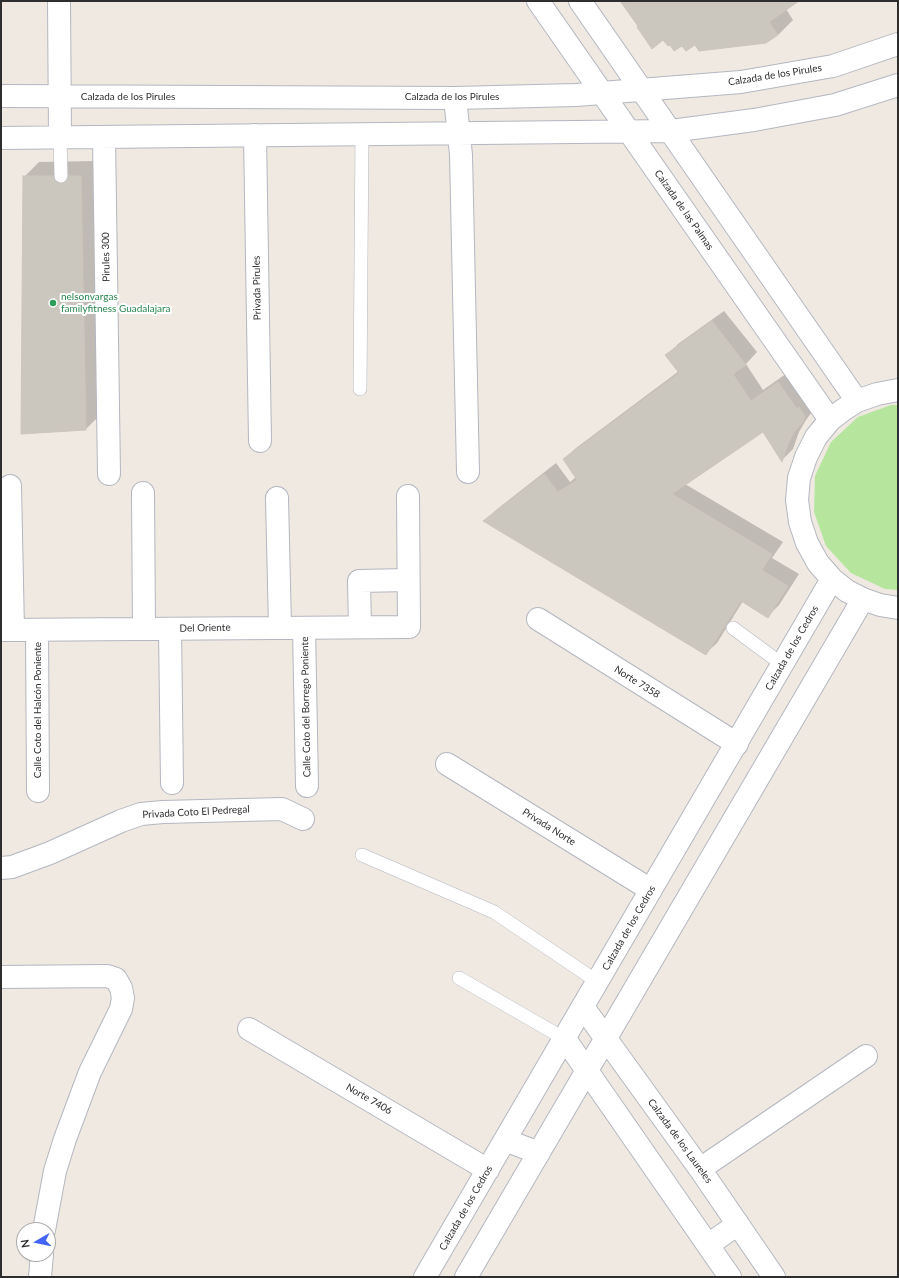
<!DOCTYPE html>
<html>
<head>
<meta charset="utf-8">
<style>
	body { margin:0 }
	#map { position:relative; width:899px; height:1278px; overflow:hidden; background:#efe9e1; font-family:Lato,sans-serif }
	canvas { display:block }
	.frame { position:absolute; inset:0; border:2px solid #2e2e2e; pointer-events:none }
	.north { position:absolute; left:16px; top:1222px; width:40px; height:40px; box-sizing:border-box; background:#fff; border:1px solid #ababab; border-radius:50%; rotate:261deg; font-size:11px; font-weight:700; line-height:16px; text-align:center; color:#2e2e2e }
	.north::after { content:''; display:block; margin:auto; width:14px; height:18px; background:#4264fb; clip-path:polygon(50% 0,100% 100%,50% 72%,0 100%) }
</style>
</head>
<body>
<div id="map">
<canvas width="899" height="1278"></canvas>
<div class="frame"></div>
<div class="north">N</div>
</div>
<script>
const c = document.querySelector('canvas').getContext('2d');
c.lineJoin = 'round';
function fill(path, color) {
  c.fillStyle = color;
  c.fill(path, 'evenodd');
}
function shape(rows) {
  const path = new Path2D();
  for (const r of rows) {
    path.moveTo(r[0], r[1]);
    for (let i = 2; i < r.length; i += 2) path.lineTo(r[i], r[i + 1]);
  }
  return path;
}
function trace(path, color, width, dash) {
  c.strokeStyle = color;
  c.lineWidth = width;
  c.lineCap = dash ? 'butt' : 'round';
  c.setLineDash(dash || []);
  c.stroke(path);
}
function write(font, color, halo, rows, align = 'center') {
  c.font = font + ' Lato,sans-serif';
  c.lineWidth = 4;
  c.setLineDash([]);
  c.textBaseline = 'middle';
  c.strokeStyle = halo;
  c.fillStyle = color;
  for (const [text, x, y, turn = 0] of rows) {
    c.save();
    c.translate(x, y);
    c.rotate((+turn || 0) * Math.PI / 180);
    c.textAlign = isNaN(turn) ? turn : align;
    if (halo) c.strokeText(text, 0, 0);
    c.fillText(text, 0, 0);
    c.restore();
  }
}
fill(shape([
	[891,405,898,405,898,590,885,589,851,573,826,546,814,512,815,476,831,442,858,417]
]), '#b6e59e');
fill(shape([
	[622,1,798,1,786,9,793,20,778,35,682,45,670,44,639,26],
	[96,161,101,414,86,429,24,177,39,162],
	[724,311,757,352,746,364,763,390,790,371,814,409,806,420,799,432,793,449,782,460,763,431,685,484,783,542,772,558,799,574,779,605,768,616,743,601,717,643,705,654,485,521,496,510,556,463,570,482,576,477,564,459,576,448,679,371,667,356,678,344]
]), '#0003');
const building = shape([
	[620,1,799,1,769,22,778,35,766,43,699,51,695,45,686,51,682,46,674,51,670,45,668,46,663,40,652,49,637,27,638,26,620,1],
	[23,176,81,176,86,430,21,434,23,176],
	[712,321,746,365,733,374,751,401,778,382,797,409,799,407,805,416,803,422,794,432,788,444,782,462,763,432,672,494,772,554,762,570,788,586,768,618,741,601,706,655,483,521,544,474,558,492,577,480,563,459,679,373,665,355,712,321]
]);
fill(building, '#cbc7bf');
trace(building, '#cbc5ba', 1);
const service = shape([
	[60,137,61,176],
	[360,389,362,134],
	[733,628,783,665],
	[362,855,494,912,598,982],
	[459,978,565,1039]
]);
const minor = shape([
	[59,1,60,137],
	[538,1,830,420],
	[580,1,857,401],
	[1,96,455,98,576,95,741,82,833,66,898,44],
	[455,98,461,155,468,472],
	[255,135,260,441],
	[104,137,109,474],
	[1,138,671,131,754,120,835,105,898,85],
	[898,390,877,394,857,401,843,410,830,420,816,437,806,457,799,478,797,500,800,522,807,543,818,563,832,579,847,591,863,599,880,605,898,608],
	[10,486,13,630],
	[143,493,144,629],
	[277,498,280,628],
	[538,619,737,744],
	[360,627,359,581,408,580],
	[304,628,307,786],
	[170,629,172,783],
	[1,630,409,627,408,496],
	[37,630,38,791],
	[447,764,651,890],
	[1,868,12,867,50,853,121,821,141,814,163,812,282,809,303,819],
	[1,977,107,976,116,979,121,988,123,998,121,1009,90,1072,65,1139,55,1171,44,1230],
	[583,1007,700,1169,774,1277],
	[249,1029,488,1170],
	[565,1039,730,1277],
	[505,1140,539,1153],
	[700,1169,866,1056],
	[708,1245,738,1224],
	[40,1277,42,1254],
	[425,1277,832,579],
	[466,1277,863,599]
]);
trace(service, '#b4b7c1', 14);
trace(minor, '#b4b7c1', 24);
trace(service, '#fff', 13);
trace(minor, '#fff', 22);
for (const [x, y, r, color] of [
	[53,303,4,"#2e9e5b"]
]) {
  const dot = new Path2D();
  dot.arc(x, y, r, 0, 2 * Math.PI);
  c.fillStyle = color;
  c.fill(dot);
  trace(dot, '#fff', 1.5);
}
write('10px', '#2e2e2e', '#fff', [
	["Calzada de los Pirules",775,75,-9],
	["Calzada de los Pirules",128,97],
	["Calzada de los Pirules",452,97],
	["Calzada de las Palmas",684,210,55],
	["Pirules 300",106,257,-91],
	["Privada Pirules",257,288,-91],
	["Del Oriente",205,628,-1],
	["Calzada de los Cedros",792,648,-60],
	["Norte 7358",637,682,32],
	["Calle Coto del Borrego Poniente",306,707,-91],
	["Calle Coto del Halcón Poniente",38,710,-90],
	["Privada Coto El Pedregal",196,812,-3],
	["Privada Norte",549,827,32],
	["Calzada de los Cedros",629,928,-60],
	["Norte 7406",369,1099,30],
	["Calzada de los Laureles",680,1141,54],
	["Calzada de los Cedros",466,1208,-60]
]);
write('10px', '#27864d', '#fff', [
	["nelsonvargas",61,297],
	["familyfitness Guadalajara",61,309]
], 'left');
</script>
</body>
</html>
